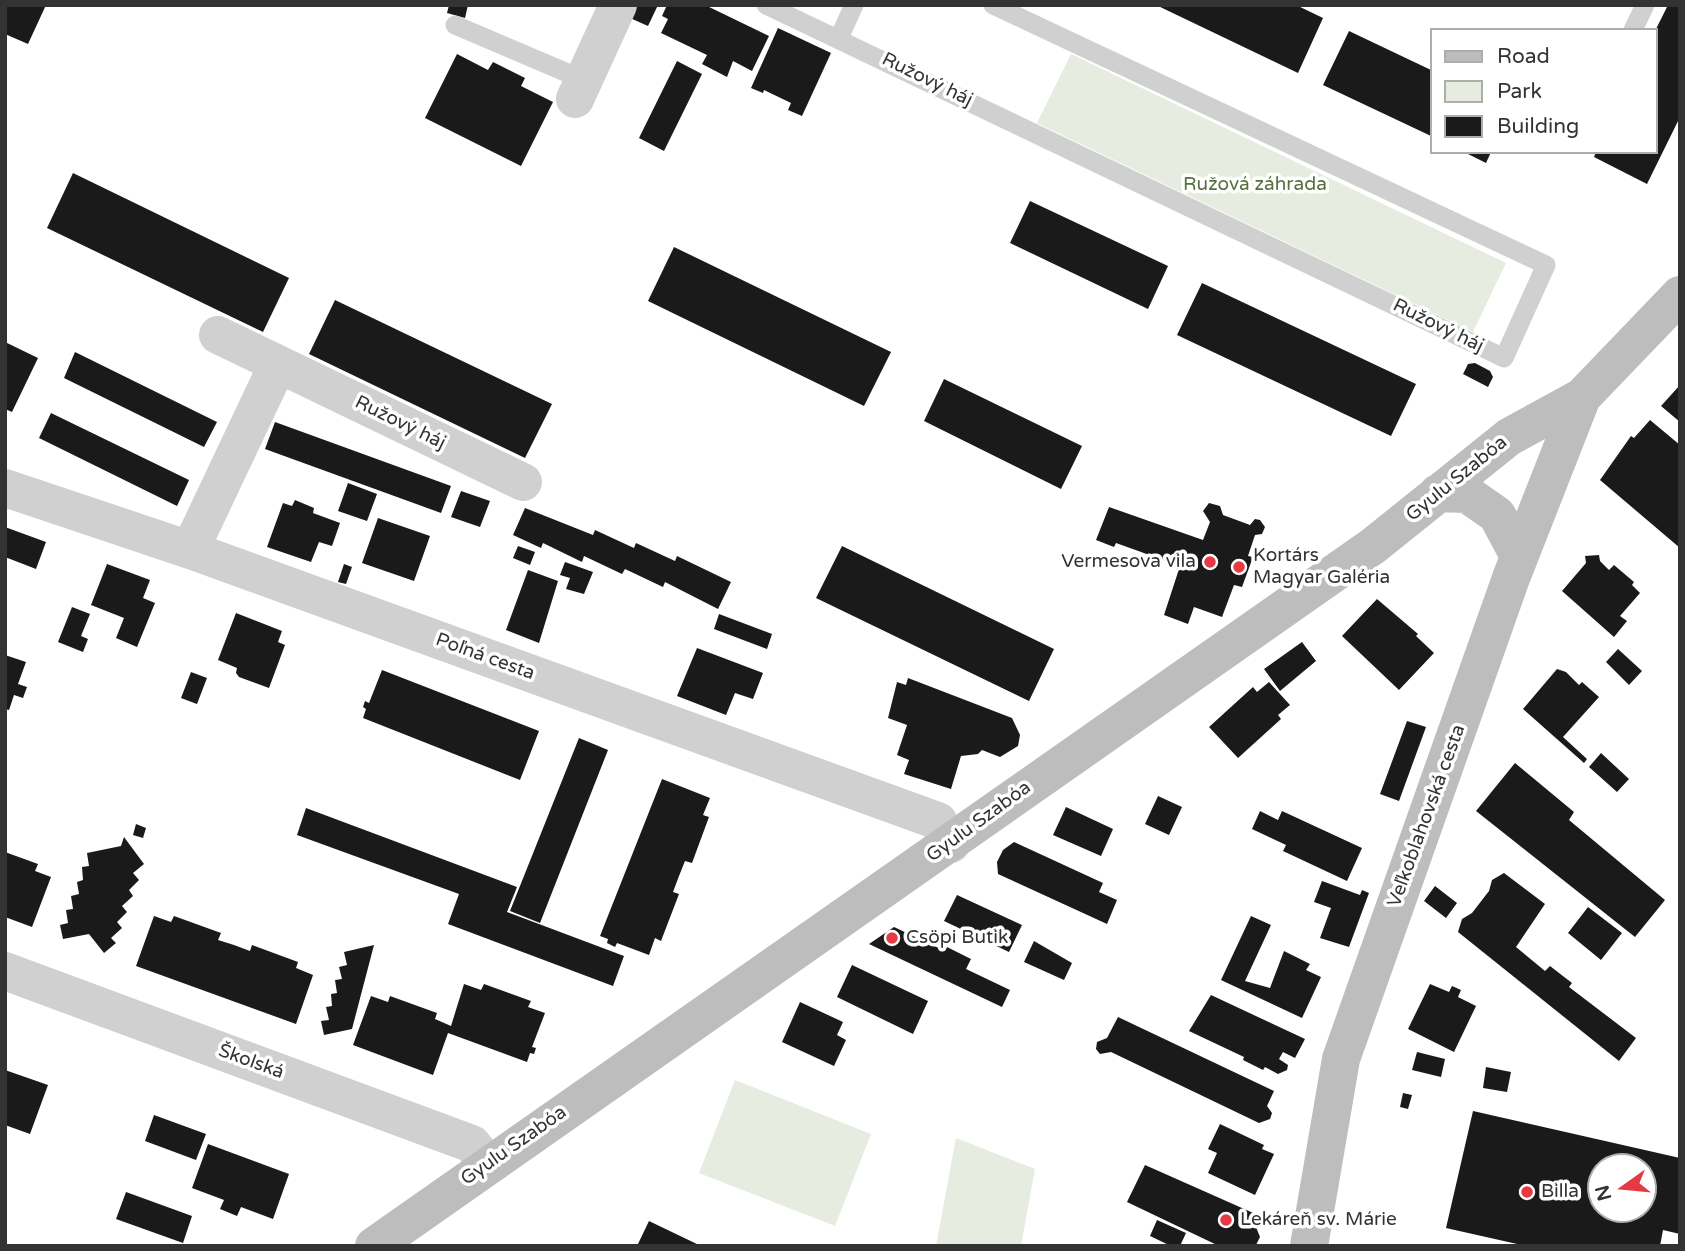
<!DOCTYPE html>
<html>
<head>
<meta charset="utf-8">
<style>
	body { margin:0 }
	#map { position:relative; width:1685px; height:1251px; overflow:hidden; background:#fff; font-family:"Varela Round",sans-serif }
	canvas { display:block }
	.frame { position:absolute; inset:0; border:7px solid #333; pointer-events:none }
	.legend { position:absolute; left:1430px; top:28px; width:228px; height:126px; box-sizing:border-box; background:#fff; border:2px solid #adadad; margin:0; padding:9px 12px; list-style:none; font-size:21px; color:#333 }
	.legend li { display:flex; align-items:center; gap:14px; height:35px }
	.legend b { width:35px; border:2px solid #adadad }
	.north { position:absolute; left:1587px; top:1153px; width:70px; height:70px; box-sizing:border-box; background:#fff; border:2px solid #adadad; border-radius:50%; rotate:255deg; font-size:19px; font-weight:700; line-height:28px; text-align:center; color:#333 }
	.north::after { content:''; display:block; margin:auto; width:24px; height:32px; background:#e63946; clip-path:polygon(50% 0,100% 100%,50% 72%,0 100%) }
</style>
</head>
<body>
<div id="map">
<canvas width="1685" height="1251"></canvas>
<div class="frame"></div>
<ul class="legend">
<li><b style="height:9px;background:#bdbdbd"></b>Road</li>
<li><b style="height:19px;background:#e6ecdf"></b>Park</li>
<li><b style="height:19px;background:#1a1a1a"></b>Building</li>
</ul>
<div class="north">N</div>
</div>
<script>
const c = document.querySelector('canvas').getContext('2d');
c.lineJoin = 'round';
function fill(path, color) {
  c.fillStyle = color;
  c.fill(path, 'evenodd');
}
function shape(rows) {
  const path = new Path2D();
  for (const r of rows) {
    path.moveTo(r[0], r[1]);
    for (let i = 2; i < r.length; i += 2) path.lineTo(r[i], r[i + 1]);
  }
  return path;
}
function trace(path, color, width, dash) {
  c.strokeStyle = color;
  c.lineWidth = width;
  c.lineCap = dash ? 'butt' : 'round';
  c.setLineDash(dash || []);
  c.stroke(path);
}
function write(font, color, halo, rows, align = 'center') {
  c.font = font + ' "Varela Round",sans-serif';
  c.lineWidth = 7;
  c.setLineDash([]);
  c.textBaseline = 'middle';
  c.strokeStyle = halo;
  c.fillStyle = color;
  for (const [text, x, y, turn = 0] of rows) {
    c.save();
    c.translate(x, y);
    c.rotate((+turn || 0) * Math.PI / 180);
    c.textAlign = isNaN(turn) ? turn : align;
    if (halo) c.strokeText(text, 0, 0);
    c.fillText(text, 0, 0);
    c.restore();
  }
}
fill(shape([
	[1071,54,1506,263,1473,332,1037,123],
	[735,1080,871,1134,835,1226,699,1173],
	[956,1138,1035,1169,1021,1246,936,1246]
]), '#e6ecdf');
fill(shape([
	[5,5,46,5,28,44,5,34],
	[449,5,468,5,465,18,447,13],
	[636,5,658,5,648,26,630,18],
	[667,5,705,5,769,36,752,71,733,61,727,77,702,64,707,55,661,33,668,19,662,16],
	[1156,5,1296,5,1323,18,1298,73],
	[1668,5,1680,5,1680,117,1647,184,1594,157,1596,152,1655,152,1655,31],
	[778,28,831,53,802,116,788,110,791,103,764,90,763,93,751,88],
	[1349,31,1431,70,1431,136,1323,85],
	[457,54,488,70,493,62,525,78,521,86,553,102,521,166,425,118],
	[677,61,702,74,664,151,639,138],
	[1464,152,1491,152,1486,163],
	[73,173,289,278,263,332,47,228],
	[1030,201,1168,266,1148,309,1010,243],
	[674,247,891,352,864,406,648,301],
	[1202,283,1416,384,1391,436,1177,335],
	[335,300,552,404,525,458,309,354],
	[5,342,38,358,12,412,5,409],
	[75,352,217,422,204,447,64,378],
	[1475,363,1490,371,1493,377,1488,387,1463,374,1468,364],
	[944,379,1082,446,1061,489,924,421],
	[1680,385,1680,422,1661,406],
	[51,413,189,480,177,506,39,438],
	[1650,420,1680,445,1680,548,1600,480,1631,436,1634,438],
	[275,422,451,486,441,513,265,449],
	[348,483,377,494,367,521,338,511],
	[461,491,490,501,480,527,451,517],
	[295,500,314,508,313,513,340,523,332,546,319,542,311,562,267,547,283,503,292,506],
	[1209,503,1220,506,1223,515,1250,525,1255,519,1260,520,1265,527,1262,534,1255,535,1248,556,1253,557,1242,587,1234,585,1222,617,1194,607,1188,624,1164,615,1180,566,1116,543,1114,547,1096,540,1109,507,1203,540,1210,522,1203,511],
	[525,508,593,535,595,530,634,548,636,543,675,561,677,556,731,582,718,609,665,582,663,587,625,569,622,574,584,556,582,562,543,543,541,548,513,535],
	[378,518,430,536,414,581,362,563],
	[5,527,46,542,36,569,5,557],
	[518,546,535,552,530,565,513,558],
	[842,546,1054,649,1029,701,816,598],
	[1599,555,1600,561,1609,570,1614,565,1634,582,1632,585,1640,593,1620,616,1627,621,1614,637,1562,591,1586,563,1585,556],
	[565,562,593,572,584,594,566,589,570,578,560,575],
	[107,564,150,580,143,598,155,603,137,647,116,638,124,618,91,605],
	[344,564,352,567,346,584,338,582],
	[528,570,558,581,539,643,506,630],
	[1377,599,1418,634,1416,636,1434,653,1399,690,1342,636],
	[72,607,90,614,81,636,88,639,83,652,58,642],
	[236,613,282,631,278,642,285,645,269,688,239,677,236,673,237,668,218,660],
	[719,614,772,634,767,649,714,629],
	[1302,642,1316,661,1280,691,1264,669],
	[697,648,763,673,753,699,735,693,726,715,677,696],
	[1618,649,1642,671,1629,685,1606,662],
	[5,655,26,662,18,684,27,687,23,698,14,695,9,710,5,709],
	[1557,669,1566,672,1579,685,1582,682,1599,697,1563,737,1587,759,1584,763,1523,709],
	[382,670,539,731,520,780,363,718,366,709,363,707,365,701,369,703],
	[191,672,207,678,197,704,181,698],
	[908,678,1012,718,1020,735,1018,746,1000,757,982,750,978,754,961,756,951,789,904,774,909,760,897,755,907,725,888,718,897,682,906,685],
	[1269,682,1290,705,1278,715,1281,719,1238,758,1209,727,1253,687,1257,692],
	[1407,721,1426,727,1399,801,1380,794],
	[579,738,608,750,540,923,510,911],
	[1601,753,1629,779,1617,792,1589,767],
	[1515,763,1574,812,1569,820,1665,900,1635,937,1476,811],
	[662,779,710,798,703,815,709,817,692,863,685,861,679,876,673,892,679,894,661,941,655,938,649,955,617,943,615,947,607,943,608,939,600,936],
	[1158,796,1182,807,1169,835,1145,824],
	[1066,807,1113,829,1101,856,1053,835],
	[306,808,517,887,507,912,624,956,613,986,448,924,459,894,297,835],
	[1260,811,1278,820,1282,811,1362,848,1347,881,1283,851,1286,845,1252,829],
	[136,824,146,828,143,838,133,835],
	[124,837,144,864,133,873,139,880,129,890,133,896,122,906,127,912,117,922,122,928,111,938,116,943,104,953,89,934,63,939,60,925,68,923,66,910,73,909,71,896,79,894,77,882,83,880,82,867,89,866,87,853,121,846],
	[1014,842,1103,883,1099,892,1117,900,1107,924,998,874,997,862,1003,850],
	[5,852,38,864,35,871,51,877,32,927,5,917],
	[1504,873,1545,904,1516,947,1545,971,1550,966,1572,983,1569,987,1636,1038,1619,1061,1458,932,1462,919,1472,913,1489,891,1492,880],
	[1322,881,1360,895,1362,890,1369,893,1349,947,1320,938,1331,908,1314,902],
	[1435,886,1457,903,1446,918,1424,901],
	[957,895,1022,925,1009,952,944,921],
	[1588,907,1622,933,1601,960,1568,933],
	[154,916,171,922,174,916,221,933,218,940,234,945,250,951,252,945,298,962,296,968,313,975,296,1024,136,966],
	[1251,916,1271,925,1245,981,1270,988,1284,951,1310,964,1306,970,1321,977,1302,1018,1221,980],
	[894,927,945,951,947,947,971,959,966,969,1010,990,1002,1007,869,944],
	[1034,941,1072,963,1064,980,1024,962],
	[374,945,352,1029,324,1035,321,1021,329,1020,326,1007,332,1006,331,994,337,993,335,980,342,979,339,967,347,965,344,952],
	[852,965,928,1001,913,1034,837,997],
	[464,984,481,990,484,984,531,1001,528,1007,545,1013,532,1047,536,1048,534,1054,530,1053,527,1062,448,1033,433,1075,353,1045,371,996,388,1002,390,996,437,1013,435,1019,451,1026],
	[1430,984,1449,992,1452,986,1461,990,1458,997,1476,1006,1454,1052,1408,1029],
	[1211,995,1305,1039,1295,1058,1283,1052,1279,1059,1288,1065,1287,1070,1278,1074,1265,1067,1263,1070,1243,1060,1244,1057,1189,1031],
	[800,1002,843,1022,837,1035,846,1040,834,1066,782,1042],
	[1118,1017,1274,1091,1267,1106,1272,1113,1270,1119,1259,1123,1111,1052,1100,1054,1096,1049,1097,1042,1107,1038],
	[1417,1052,1445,1059,1441,1077,1412,1070],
	[1486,1067,1511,1072,1507,1092,1483,1088],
	[5,1070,48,1085,30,1134,5,1125],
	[1403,1093,1412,1095,1408,1109,1400,1107],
	[1473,1111,1680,1158,1680,1234,1663,1230,1660,1246,1526,1246,1446,1228],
	[1601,1167,1643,1167,1643,1209,1601,1209],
	[154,1115,206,1134,196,1160,145,1141],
	[1220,1124,1264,1145,1262,1149,1274,1154,1255,1195,1208,1173,1217,1153,1208,1149],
	[208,1144,289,1174,273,1219,241,1207,237,1216,220,1209,224,1200,192,1188],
	[1145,1165,1260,1216,1256,1227,1260,1237,1256,1245,1219,1246,1127,1202],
	[126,1192,192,1216,183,1243,116,1219],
	[1157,1220,1186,1233,1180,1246,1171,1246,1150,1236],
	[649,1221,701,1246,637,1246]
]), '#1a1a1a');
trace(shape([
	[766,5,1504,358,1546,265,993,5],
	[455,25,584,80],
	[1633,30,1645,5],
	[839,38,854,5]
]), '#d0d0d0', 19);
trace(shape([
	[575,99,618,5],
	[218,335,523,482],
	[5,488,190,550,938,821,951,844],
	[190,550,278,364],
	[5,971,472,1144,488,1165]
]), '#d0d0d0', 38);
trace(shape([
	[1438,493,1467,494,1497,515,1519,556],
	[374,1246,1373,546,1509,437,1582,397,1680,295],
	[1309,1246,1341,1059,1511,578,1582,397]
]), '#bdbdbd', 38);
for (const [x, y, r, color] of [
	[1210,562,7,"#e63946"],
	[1239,567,7,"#e63946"],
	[892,938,7,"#e63946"],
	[1527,1192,7,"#e63946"],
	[1226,1220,7,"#e63946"]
]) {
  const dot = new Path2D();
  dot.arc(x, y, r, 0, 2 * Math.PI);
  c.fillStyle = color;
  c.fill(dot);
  trace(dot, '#fff', 2.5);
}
write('19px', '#333', '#fff', [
	["Ružový háj",927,80,26],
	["Ružový háj",1438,326,26],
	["Ružový háj",400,423,26],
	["Gyulu Szabóa",1457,479,-39],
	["Poľná cesta",485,657,20],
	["Veľkoblahovská cesta",1427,816,-70],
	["Gyulu Szabóa",979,822,-36],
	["Školská",251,1062,20],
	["Gyulu Szabóa",514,1146,-35]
]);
write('19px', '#56703f', '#fff', [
	["Ružová záhrada",1255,185]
]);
write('19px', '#333', '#fff', [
	["Kortárs",1253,556],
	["Magyar Galéria",1253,578],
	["Vermesova vila",1196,562,"right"],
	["Csöpi Butik",906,938],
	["Billa",1541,1192],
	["Lekáreň sv. Márie",1240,1220]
], 'left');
</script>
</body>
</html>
